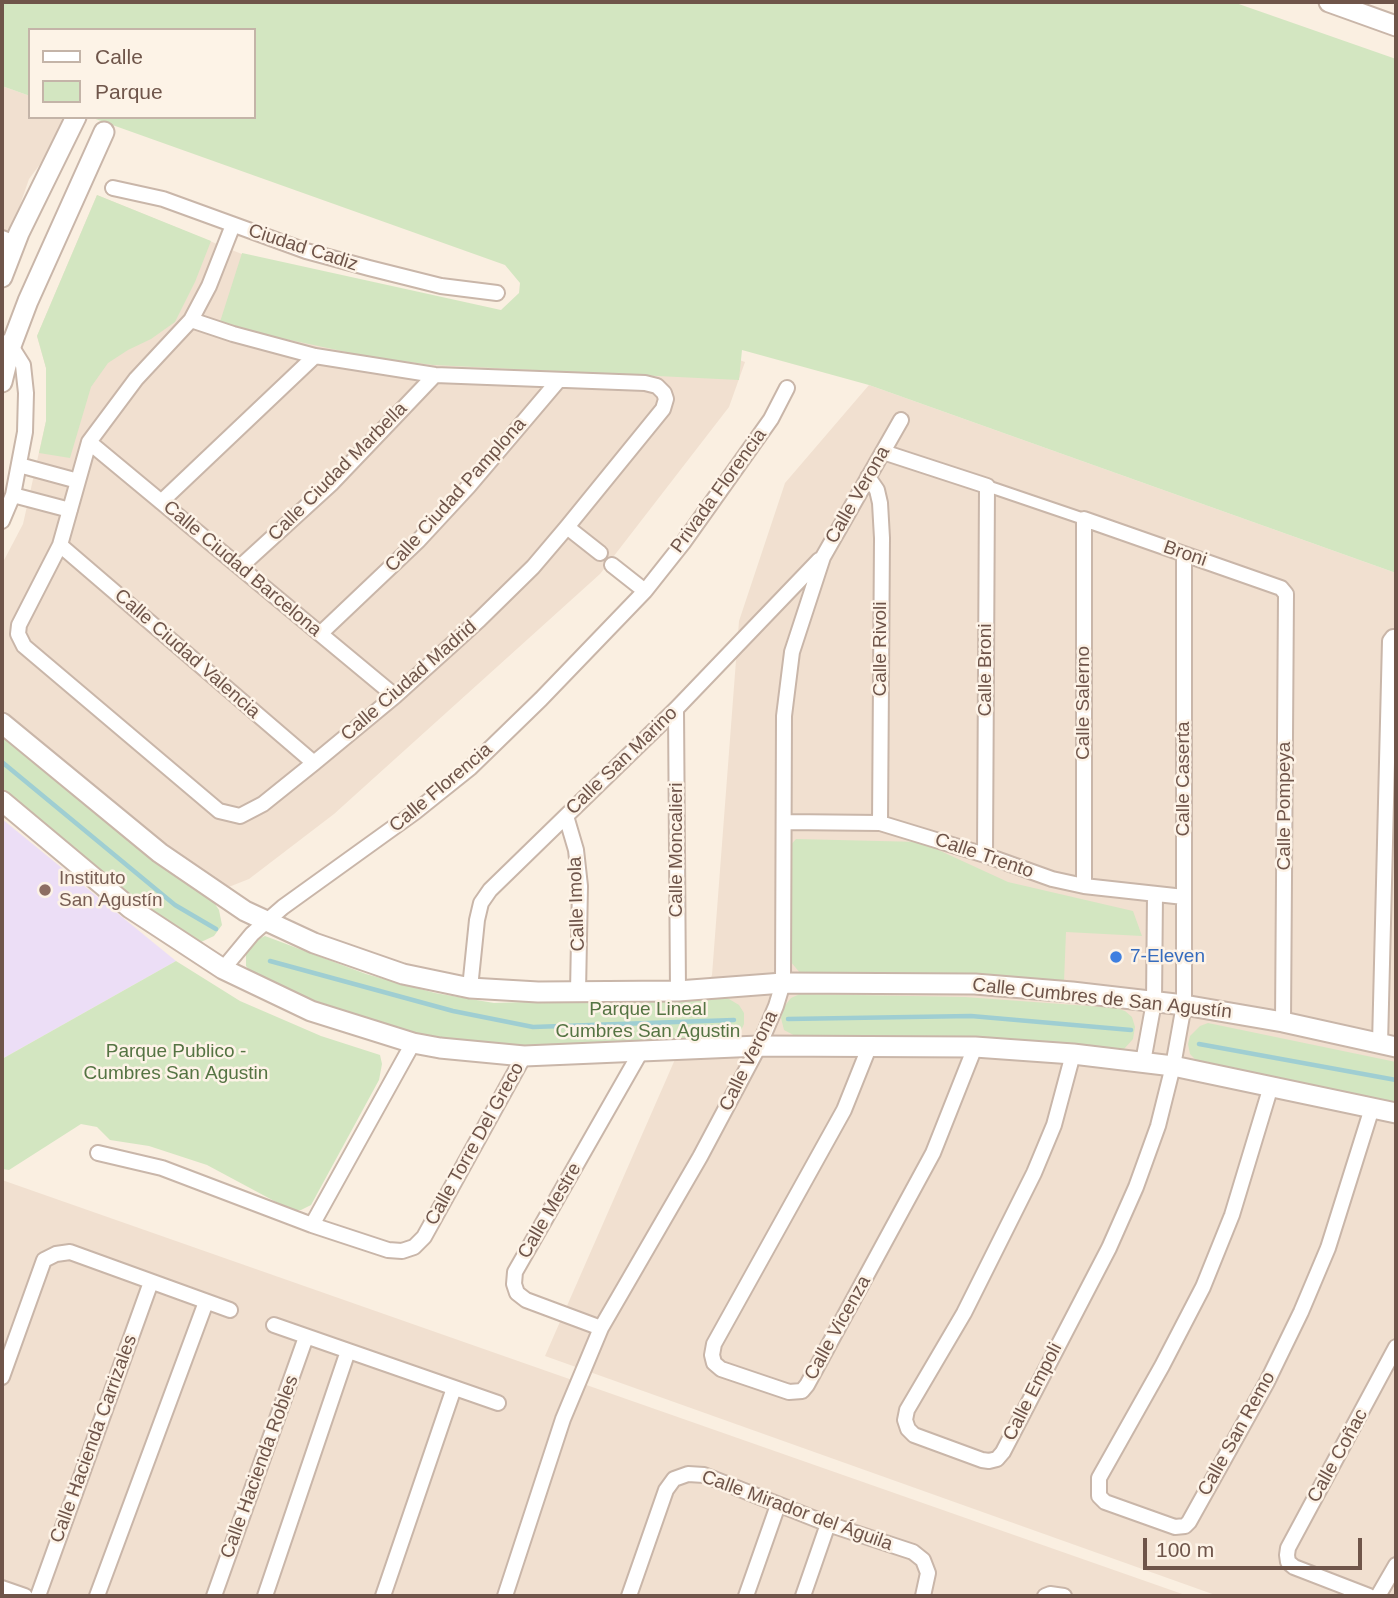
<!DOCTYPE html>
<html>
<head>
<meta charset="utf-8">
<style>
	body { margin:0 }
	#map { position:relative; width:1398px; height:1598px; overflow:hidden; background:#faefe1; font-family:Arial,sans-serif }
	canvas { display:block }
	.frame { position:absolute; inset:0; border:4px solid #6f554a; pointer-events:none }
	.legend { position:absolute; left:28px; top:28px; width:228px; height:91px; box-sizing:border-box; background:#fdf3e7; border:2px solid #c4b4a8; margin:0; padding:9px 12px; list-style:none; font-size:21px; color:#6f554a }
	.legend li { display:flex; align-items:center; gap:14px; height:35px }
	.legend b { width:35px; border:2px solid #c4b4a8 }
	.scale { position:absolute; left:1143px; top:1538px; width:219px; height:32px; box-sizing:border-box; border:4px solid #6f554a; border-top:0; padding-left:9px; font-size:21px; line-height:24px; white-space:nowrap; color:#6f554a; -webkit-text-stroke:5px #fdf3e7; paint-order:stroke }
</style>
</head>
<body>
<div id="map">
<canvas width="1398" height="1598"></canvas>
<div class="frame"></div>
<ul class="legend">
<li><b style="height:9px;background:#fff"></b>Calle</li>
<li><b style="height:19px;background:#d3e6c1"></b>Parque</li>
</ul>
<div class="scale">100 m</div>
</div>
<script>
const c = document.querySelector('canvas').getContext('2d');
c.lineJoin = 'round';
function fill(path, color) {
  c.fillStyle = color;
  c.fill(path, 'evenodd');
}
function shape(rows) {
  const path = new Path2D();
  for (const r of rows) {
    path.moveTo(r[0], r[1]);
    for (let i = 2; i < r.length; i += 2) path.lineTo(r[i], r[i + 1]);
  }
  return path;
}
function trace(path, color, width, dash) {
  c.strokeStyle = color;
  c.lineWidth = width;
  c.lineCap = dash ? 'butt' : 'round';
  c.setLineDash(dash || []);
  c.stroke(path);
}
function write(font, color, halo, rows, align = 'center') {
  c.font = font + ' Arial,sans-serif';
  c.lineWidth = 5;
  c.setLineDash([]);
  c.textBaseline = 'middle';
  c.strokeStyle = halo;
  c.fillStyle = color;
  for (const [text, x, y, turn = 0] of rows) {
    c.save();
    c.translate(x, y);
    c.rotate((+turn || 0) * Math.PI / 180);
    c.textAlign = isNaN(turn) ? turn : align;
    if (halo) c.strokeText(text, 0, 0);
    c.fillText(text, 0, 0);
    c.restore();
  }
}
fill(shape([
	[2,86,30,96,30,117,68,117,53,147,29,179,19,208,2,244],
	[97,195,249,257,495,323,537,289,745,362,729,407,600,574,334,814,249,879,216,892,2,711,2,564,23,524,46,421,46,368,37,336],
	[869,385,1396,573,1396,1596,1218,1596,545,1356,712,975,739,621,785,483],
	[2,1180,1188,1596,2,1596]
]), '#f1e0d0');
fill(shape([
	[2,819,176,961,2,1059]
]), '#ecdef6');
fill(shape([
	[2,2,1233,2,1396,59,1396,573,869,385,742,350,739,380,433,365,370,357,219,325,242,253,501,310,519,293,520,283,505,265,90,117,254,117,254,30,30,30,30,96,2,86],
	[97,195,211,241,195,282,175,322,151,339,128,350,108,363,91,387,70,458,39,453,46,421,46,368,37,336],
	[2,735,139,846,213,901,219,910,222,925,214,936,201,942,188,936,144,906,2,788],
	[796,839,921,842,1008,882,1133,911,1142,936,1066,932,1064,982,801,974,790,961,789,847],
	[265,936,366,974,435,993,494,1003,724,996,739,1005,744,1013,744,1024,739,1035,732,1041,532,1047,480,1044,407,1032,339,1013,254,976,246,966,246,954,252,942],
	[176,961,240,1001,321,1036,380,1055,382,1064,379,1080,311,1205,301,1210,291,1210,207,1165,149,1146,110,1140,97,1127,81,1124,9,1170,2,1169,2,1059],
	[800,994,965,997,1116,1008,1125,1011,1132,1017,1135,1027,1133,1039,1124,1049,1117,1050,1034,1041,939,1037,801,1039,784,1030,781,1018,783,1008,791,998],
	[1208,1023,1396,1062,1396,1104,1197,1061,1190,1054,1188,1044,1190,1036,1200,1026]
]), '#d3e6c1');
trace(shape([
	[2,762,175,905,216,929],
	[270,961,453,1011,533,1027,734,1020],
	[788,1019,971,1016,1131,1030],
	[1199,1044,1396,1080]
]), '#9fced2', 4.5);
const pedestrian = shape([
	[987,486,1084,519]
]);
const minor = shape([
	[113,188,163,199,306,251,369,268,441,286,497,293],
	[2,238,15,243],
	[191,320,233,334,315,356,435,375,645,383,657,386,664,393,666,399,663,409,567,527,533,567,479,620,395,696,314,763,263,804,240,816,219,811,24,646,18,634,19,625,60,545,89,442,136,379,191,320,209,286,233,225],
	[2,342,11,346,23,365,26,393,25,432,13,495,2,521],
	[89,442,395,696],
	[883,452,987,486,985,855],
	[19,465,78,481],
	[868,477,877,490,880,503,882,538,880,823],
	[13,495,70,510],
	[161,502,315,356],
	[567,527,600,553],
	[60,545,314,763],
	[612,565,645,591],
	[240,567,332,483,435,375],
	[320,634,418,541,468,487,558,381],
	[676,709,678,991],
	[566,816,576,850,580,886,578,992],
	[785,822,880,823,985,855,1052,879,1084,886,1184,897],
	[1084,886,1084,519,1281,588,1286,594,1283,1022],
	[223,969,252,934,283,907,415,812,470,768,541,699,645,591,683,543,771,419,787,388],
	[470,988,477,920,481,903,490,890,676,709,819,560],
	[1380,1044,1390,641,1393,637,1396,637],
	[870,1045,844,1110,714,1344,712,1355,714,1363,721,1369,789,1392,802,1391,807,1385,933,1153,975,1047],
	[1073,1054,1054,1125,1034,1173,964,1313,907,1410,905,1420,908,1429,914,1435,982,1460,989,1461,997,1459,1003,1452,1109,1248,1136,1187,1158,1126,1173,1066,1184,1005,1184,554],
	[1143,1062,1154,1002,1155,894],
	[1271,1086,1232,1215,1203,1287,1162,1366,1099,1478,1099,1496,1105,1502,1175,1527,1185,1526,1189,1522,1267,1382,1301,1312,1328,1248,1372,1108],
	[98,1153,162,1168,312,1225,388,1250,402,1251,414,1247,424,1237,524,1056],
	[312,1225,413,1043],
	[274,1325,498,1403],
	[601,1328,526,1300,517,1293,514,1284,515,1272,640,1053],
	[2,1377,44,1260,56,1254,70,1252,230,1310],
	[2,1588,25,1596],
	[38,1596,151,1282],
	[97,1596,206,1302],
	[214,1596,306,1337],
	[265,1596,348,1351],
	[383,1596,454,1388],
	[505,1596,563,1419,601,1328,700,1157,759,1046,776,1006,783,983,784,716,792,652,823,557,901,420],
	[629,1596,666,1490,674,1479,688,1474,704,1475,828,1524,913,1552,923,1560,928,1573,923,1596],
	[746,1596,778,1505],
	[803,1596,828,1524],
	[1045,1596,1050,1594,1064,1596],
	[1369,1596,1294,1567,1288,1562,1287,1555,1288,1548,1396,1347],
	[1378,1596,1396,1565]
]);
const tertiary = shape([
	[1329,2,1396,26],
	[2,277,19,233,76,117],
	[2,382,11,346,28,301,104,132],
	[2,723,160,853,245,911,314,943,403,974,470,988,538,992,678,991,783,983,975,984,1072,992,1184,1005,1283,1022,1396,1047],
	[2,801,130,908,223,969,311,1011,413,1043,440,1048,524,1056,759,1046,975,1047,1073,1054,1173,1066,1396,1113]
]);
trace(pedestrian, '#c9b6a9', 14);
trace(minor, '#c9b6a9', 18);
trace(tertiary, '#c9b6a9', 23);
trace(pedestrian, '#fff', 10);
trace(minor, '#fff', 14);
trace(tertiary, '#fff', 19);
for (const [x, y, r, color] of [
	[45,890,7,"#8d6e63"],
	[1116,957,7,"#3f7fe0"]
]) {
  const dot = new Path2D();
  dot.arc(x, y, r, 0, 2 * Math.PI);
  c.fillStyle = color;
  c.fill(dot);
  trace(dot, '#fdf3e7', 2.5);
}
write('19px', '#6f554a', '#fdf3e7', [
	["Ciudad Cadiz",303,248,18],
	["Calle Ciudad Marbella",338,472,-45],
	["Privada Florencia",719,491,-54],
	["Calle Ciudad Pamplona",456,495,-48],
	["Calle Verona",858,495,-60],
	["Broni",1185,554,19],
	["Calle Ciudad Barcelona",242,569,40],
	["Calle Rivoli",881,649,-90],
	["Calle Ciudad Valencia",187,654,41],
	["Calle Broni",986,670,-90],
	["Calle Ciudad Madrid",409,681,-41],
	["Calle Salerno",1084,703,-90],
	["Calle San Marino",622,761,-44],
	["Calle Caserta",1184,779,-90],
	["Calle Florencia",441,788,-40],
	["Calle Pompeya",1285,806,-90],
	["Calle Moncalieri",677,850,-90],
	["Calle Trento",984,856,19],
	["Calle Imola",577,904,-92],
	["Calle Cumbres de San Agustín",1102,999,6],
	["Calle Verona",749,1061,-64],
	["Calle Torre Del Greco",475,1144,-61],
	["Calle Mestre",550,1211,-60],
	["Calle Vicenza",838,1328,-61],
	["Calle Empoli",1033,1392,-63],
	["Calle San Remo",1237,1434,-61],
	["Calle Hacienda Carrizales",94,1439,-70],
	["Calle Coñac",1338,1456,-61],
	["Calle Hacienda Robles",260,1467,-70],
	["Calle Mirador del Águila",797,1511,20]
]);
write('19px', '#785e54', '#fdf3e7', [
	["Instituto",59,879],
	["San Agustín",59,901]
], 'left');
write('19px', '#366cbe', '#fdf3e7', [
	["7-Eleven",1130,957]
], 'left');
write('19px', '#557443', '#fdf3e7', [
	["Parque Lineal",648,1010],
	["Cumbres San Agustin",648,1032],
	["Parque Publico -",176,1052],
	["Cumbres San Agustin",176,1074]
]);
</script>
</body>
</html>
